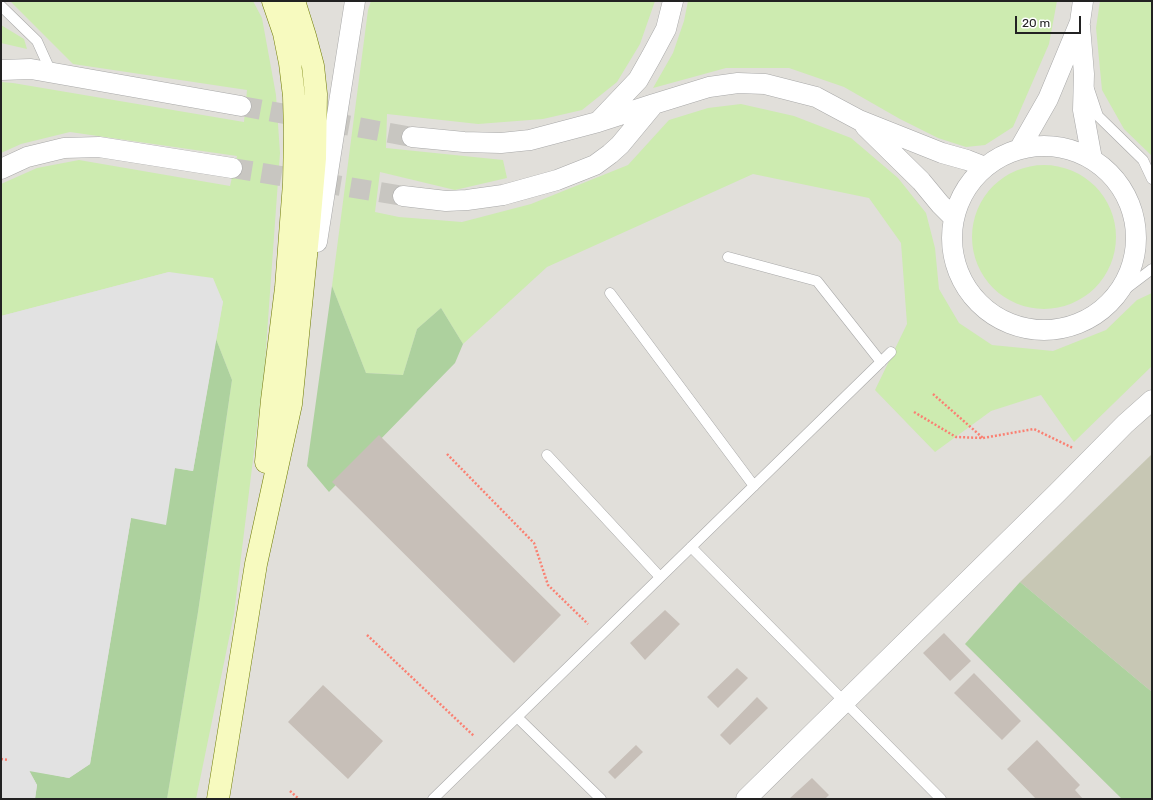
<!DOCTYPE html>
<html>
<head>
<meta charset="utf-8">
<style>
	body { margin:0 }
	#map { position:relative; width:1153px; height:800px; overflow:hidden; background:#f2efe9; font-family:Rubik,sans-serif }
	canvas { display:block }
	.frame { position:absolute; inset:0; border:2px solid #222; pointer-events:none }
	.scale { position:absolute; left:1015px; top:16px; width:66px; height:18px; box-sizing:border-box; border:2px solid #222; border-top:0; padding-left:5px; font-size:12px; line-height:14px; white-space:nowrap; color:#222; -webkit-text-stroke:3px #fff; paint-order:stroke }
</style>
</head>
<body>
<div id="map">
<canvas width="1153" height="800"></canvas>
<div class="frame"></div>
<div class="scale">20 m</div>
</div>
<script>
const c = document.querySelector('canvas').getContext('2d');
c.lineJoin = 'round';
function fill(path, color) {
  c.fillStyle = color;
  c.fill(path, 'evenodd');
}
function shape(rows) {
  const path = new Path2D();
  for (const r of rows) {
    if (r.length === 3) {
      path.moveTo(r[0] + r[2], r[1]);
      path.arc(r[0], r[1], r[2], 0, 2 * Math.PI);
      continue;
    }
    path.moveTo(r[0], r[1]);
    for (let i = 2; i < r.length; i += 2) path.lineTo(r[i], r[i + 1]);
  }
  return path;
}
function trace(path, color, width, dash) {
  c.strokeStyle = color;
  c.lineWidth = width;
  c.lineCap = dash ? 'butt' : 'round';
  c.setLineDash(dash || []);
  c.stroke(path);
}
fill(shape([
	[1,1,1152,1,1152,799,1,799]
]), '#e1dfda');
fill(shape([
	[1152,454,1152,692,1020,582]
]), '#c7c7b4');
fill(shape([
	[10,1,253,1,262,18,276,95,280,153,265,362,234,614,196,799,167,799,198,612,232,380,216,339,223,301,169,272,1,316,1,184,37,168,79,160,230,186,237,156,70,132,21,144,1,153,1,82,13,83,244,122,247,90,73,64],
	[371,1,655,1,640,44,617,82,582,110,543,119,478,124,387,114,386,148,503,160,507,178,455,190,380,172,375,212,399,217,462,222,531,204,628,165,669,120,708,108,741,104,794,116,851,138,898,178,926,213,935,248,939,289,959,323,992,345,1053,351,1106,330,1137,300,1152,293,1152,366,1074,442,1041,395,991,411,935,452,875,390,907,324,901,243,869,198,753,174,547,267,463,344,441,308,417,329,403,375,366,373,332,286,368,10],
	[688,1,1057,1,1049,44,1013,127,985,145,966,147,938,138,900,119,844,87,789,68,726,68,653,88,673,53,684,21],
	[1100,1,1152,1,1152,156,1124,129,1102,90,1096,28],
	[1,25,24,39,27,49,1,43],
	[1044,237,72]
]), '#cdebb0');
fill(shape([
	[332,286,366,373,403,375,417,329,441,308,463,344,455,363,329,492,307,466],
	[216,339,232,380,198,612,167,799,35,799,37,785,29,770,69,778,90,764,131,518,175,468,193,471],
	[1020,582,1152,692,1152,799,1122,799,965,644]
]), '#add19e');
fill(shape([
	[169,272,213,278,223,302,193,471,175,468,166,525,131,518,90,764,69,778,29,771,37,785,35,799,1,799,1,316]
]), '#e2e2e2');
fill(shape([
	[379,435,561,615,514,663,332,482],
	[665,610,680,624,645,660,630,643],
	[944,633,971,661,950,681,923,653],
	[737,668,748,678,718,708,707,697],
	[974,673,1021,721,1002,740,954,693],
	[323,685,383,741,348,779,288,722],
	[757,697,768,708,730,745,720,735],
	[1037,740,1080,785,1075,790,1083,799,1036,799,1007,769],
	[636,745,643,752,615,779,608,772],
	[812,778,829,795,825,799,789,799]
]), '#c7bfb8');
trace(shape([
	[241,106,412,137],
	[232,168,403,196]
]), '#c8c6c1', 20, [20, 10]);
const service = shape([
	[1,6,37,41,51,72],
	[1089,89,1098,116,1143,160,1152,179],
	[728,257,817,281,881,362],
	[610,293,754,486],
	[1115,297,1152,269],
	[547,455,660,577],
	[691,547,941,799],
	[517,717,601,799],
	[433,799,891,352]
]);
const minor = shape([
	[1080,26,1084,74,1083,110,1092,159],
	[1,70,31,69,241,106],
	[599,121,638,80,651,57,666,29,673,1],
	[865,126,921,181,940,204,954,218],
	[412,137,464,142,501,143,530,140,598,122,654,104],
	[1044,238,92],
	[1020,148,1048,99,1080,22,1083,1],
	[1,169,27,157,64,148,99,147,232,168],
	[403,196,446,201,467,200,503,195,557,180,595,165,610,154,620,145,654,104,709,87,738,83,765,84,816,97,859,120,942,153,967,160,985,167],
	[317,242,355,1],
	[746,799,1057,493,1125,424,1152,400]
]);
const secondary = shape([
	[266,462,272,400,286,288,294,183,295,134,294,96,290,63,284,33,273,1],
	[218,799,256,564,291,404,309,226,315,158,316,94,313,66,305,36,294,1]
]);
trace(service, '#a9a9a9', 11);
trace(minor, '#a9a9a9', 21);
trace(secondary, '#707d05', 23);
trace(shape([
	[933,394,983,438],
	[914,412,956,437,983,438,1034,429,1073,448],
	[447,454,534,543,548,585,588,624],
	[367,635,474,736],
	[1,759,9,760],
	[290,791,299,799]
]), '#fa8072', 2.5, [2, 2]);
trace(service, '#fff', 10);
trace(minor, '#fff', 20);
trace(secondary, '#f7fabf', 22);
</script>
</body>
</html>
